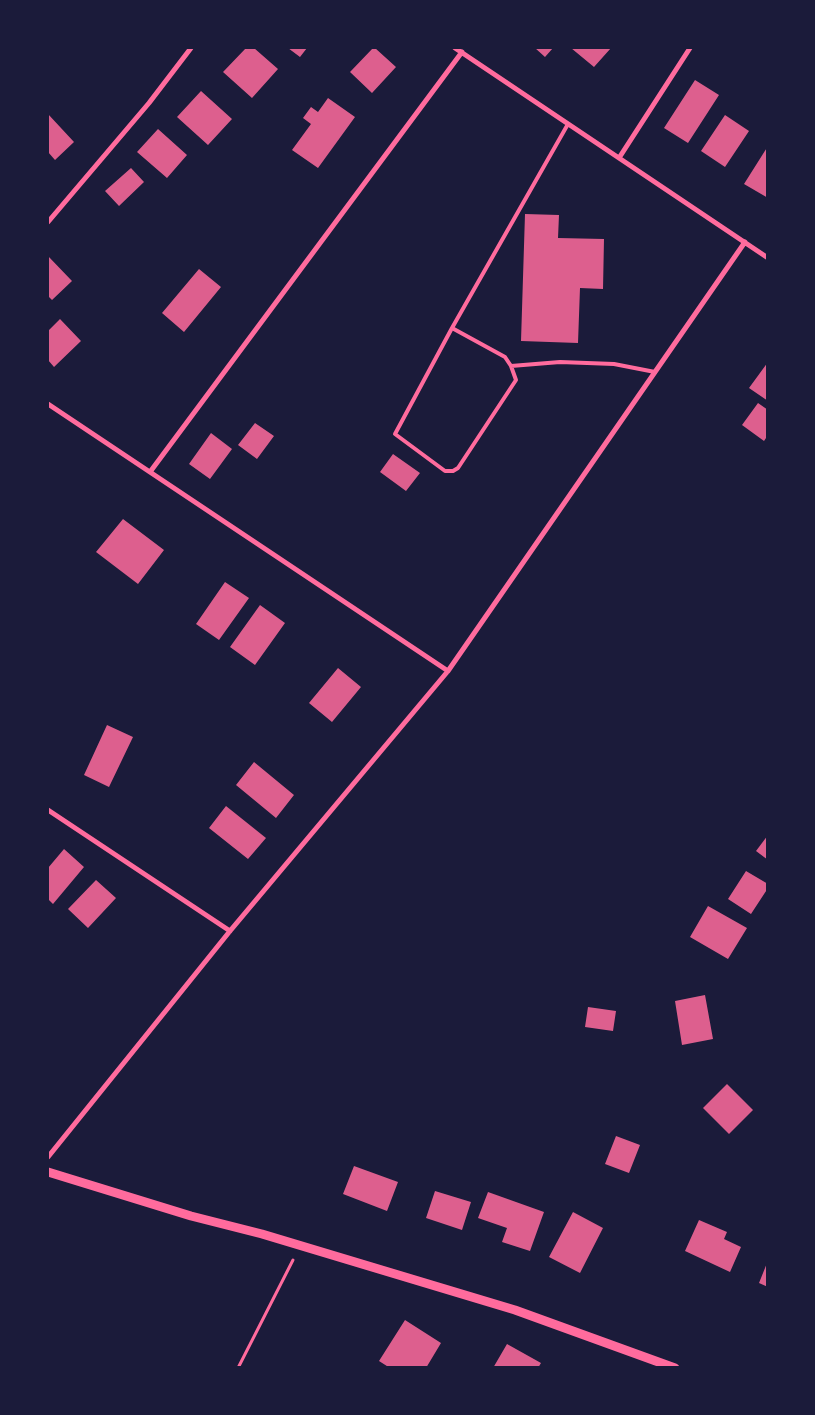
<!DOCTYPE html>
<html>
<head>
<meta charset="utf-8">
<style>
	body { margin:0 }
	#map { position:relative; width:815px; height:1415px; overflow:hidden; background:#1b1b3a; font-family:"Alegreya Sans",sans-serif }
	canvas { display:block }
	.frame { position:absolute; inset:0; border:49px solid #1b1b3a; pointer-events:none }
</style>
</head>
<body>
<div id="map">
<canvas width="815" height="1415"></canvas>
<div class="frame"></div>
</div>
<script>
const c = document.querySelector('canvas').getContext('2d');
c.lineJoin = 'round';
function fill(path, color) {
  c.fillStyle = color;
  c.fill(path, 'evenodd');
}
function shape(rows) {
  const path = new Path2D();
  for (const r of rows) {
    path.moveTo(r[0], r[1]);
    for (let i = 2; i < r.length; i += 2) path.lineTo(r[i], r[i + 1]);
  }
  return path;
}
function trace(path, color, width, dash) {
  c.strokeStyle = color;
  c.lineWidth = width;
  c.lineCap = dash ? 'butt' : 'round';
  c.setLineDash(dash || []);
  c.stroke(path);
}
fill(shape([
	[246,48,254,48,278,69,252,98,223,72],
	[288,48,307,48,300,57],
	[373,48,375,48,396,67,372,93,350,72],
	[535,48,553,48,545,57],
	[571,48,611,48,594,67],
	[695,80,719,95,688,143,664,128],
	[201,91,232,119,208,145,177,117],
	[328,98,355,117,318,168,292,150,311,124,303,118,311,107,318,112],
	[48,114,74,142,55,160,48,152],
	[725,115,749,131,725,167,701,151],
	[158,129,187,155,167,178,137,152],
	[768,146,768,198,744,184],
	[131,168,144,182,119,206,105,191],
	[525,214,559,215,558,238,604,239,603,289,580,288,578,343,521,341],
	[48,256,72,281,52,300,48,296],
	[199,269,221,287,184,332,162,313],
	[60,319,81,341,54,367,48,360,48,331],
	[768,362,768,401,749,388],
	[758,403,768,410,768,435,764,441,742,425],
	[255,423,274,436,257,459,238,445],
	[211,433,232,449,210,479,189,464],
	[393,454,420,473,406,491,380,472],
	[123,519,164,550,138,584,96,552],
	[225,582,249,598,219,640,196,624],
	[260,605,285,623,255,665,230,647],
	[338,668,361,687,332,722,309,703],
	[107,725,133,737,109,787,84,775],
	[254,762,294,795,276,818,236,785],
	[226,806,266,838,248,859,209,828],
	[768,835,768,860,756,851],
	[64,849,84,867,53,904,48,899,48,868],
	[746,871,768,884,768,888,751,914,728,899],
	[96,880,116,898,88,928,68,909],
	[708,906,747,928,728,959,690,937],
	[705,995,713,1039,682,1045,675,1001],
	[588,1007,616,1011,613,1031,585,1027],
	[727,1084,753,1110,729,1134,703,1108],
	[616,1136,640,1145,629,1173,605,1164],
	[354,1166,398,1182,387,1211,343,1194],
	[435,1191,471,1202,462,1230,426,1218],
	[488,1192,544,1212,530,1251,502,1242,507,1228,478,1218],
	[573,1212,603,1228,580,1273,549,1257],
	[699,1220,727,1232,724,1239,741,1247,730,1272,685,1251],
	[767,1263,768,1263,768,1287,759,1283],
	[405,1320,441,1343,426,1368,390,1368,379,1361],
	[507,1344,541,1363,538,1368,493,1368]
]), '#dd5f8e');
trace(shape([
	[238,1368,293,1260]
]), '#ff6b9d', 3);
trace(shape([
	[452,328,505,357,511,366,516,380,458,468,453,471,445,471,395,434,452,328,568,124],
	[511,366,560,362,614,364,655,372]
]), '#ff6b9d', 4);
trace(shape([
	[455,48,768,258],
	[619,158,690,48],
	[48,222,149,103,191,48],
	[48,404,448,671],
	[150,472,462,52],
	[48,810,230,931],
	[48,1157,230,931,448,671,745,242]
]), '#ff6b9d', 5);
trace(shape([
	[48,1172,191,1216,262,1234,515,1310,675,1368]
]), '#ff6b9d', 9);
</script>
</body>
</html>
